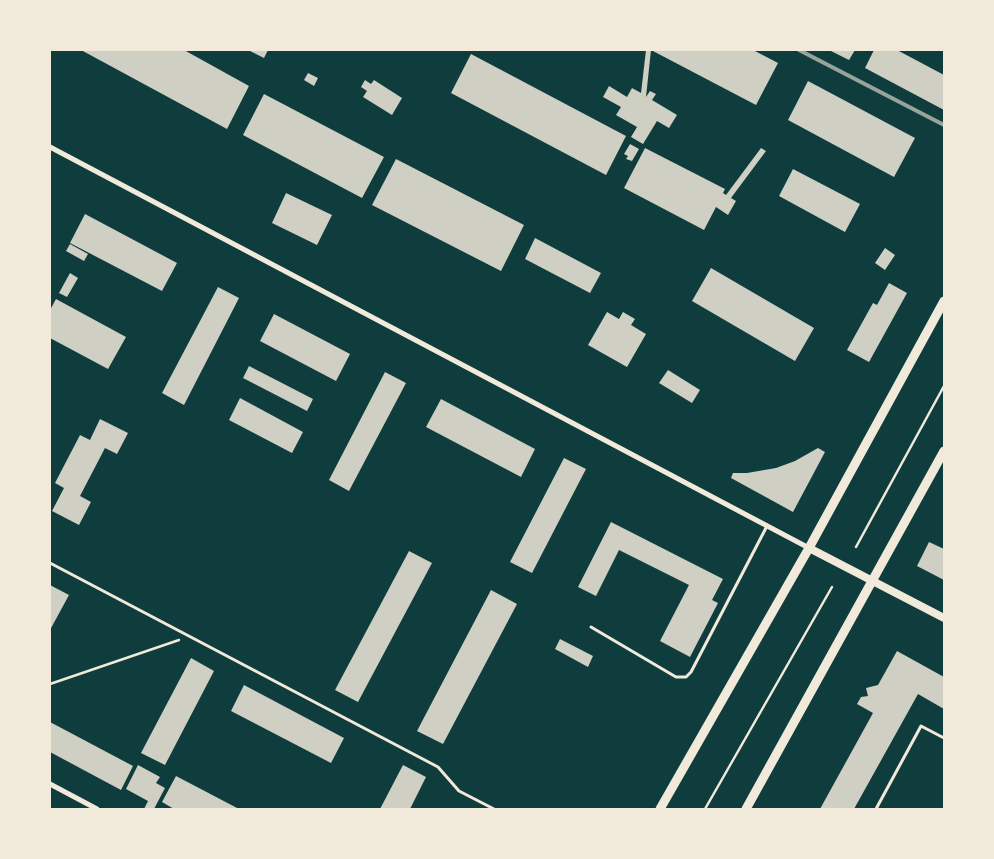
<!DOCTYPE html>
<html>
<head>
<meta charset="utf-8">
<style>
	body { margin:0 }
	#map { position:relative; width:994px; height:859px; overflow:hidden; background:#0f3d3e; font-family:"Alegreya Sans",sans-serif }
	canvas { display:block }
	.frame { position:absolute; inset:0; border:51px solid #f1e9da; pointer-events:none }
</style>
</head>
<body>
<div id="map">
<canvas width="994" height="859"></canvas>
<div class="frame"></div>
</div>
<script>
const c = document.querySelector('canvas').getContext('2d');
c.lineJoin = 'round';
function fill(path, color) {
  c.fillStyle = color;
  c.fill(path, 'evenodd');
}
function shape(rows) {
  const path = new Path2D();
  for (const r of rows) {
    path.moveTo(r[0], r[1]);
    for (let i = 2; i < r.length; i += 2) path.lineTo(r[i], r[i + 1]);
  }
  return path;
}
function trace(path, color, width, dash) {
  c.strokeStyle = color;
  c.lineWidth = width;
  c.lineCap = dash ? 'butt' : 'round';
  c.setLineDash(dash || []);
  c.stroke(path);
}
fill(shape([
	[81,50,184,50,249,86,227,129],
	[248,50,268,50,264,58],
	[646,50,753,50,778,63,756,105,651,50,646,97,650,91,656,94,652,100,677,115,669,128,657,121,643,144,631,137,637,127,616,115,621,107,603,97,609,86,627,97,632,88,641,93],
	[829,50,855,50,849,60],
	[874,50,897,50,944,75,944,110,865,68],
	[471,54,626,136,606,175,451,93],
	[308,73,318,78,314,86,304,80],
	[365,80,371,84,374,80,402,98,392,115,363,97,367,91,361,87],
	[808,81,915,138,894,177,788,120],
	[264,94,384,157,362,198,243,135],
	[630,144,639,149,632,161,626,159,628,156,624,154],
	[645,148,725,189,723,193,726,195,761,148,766,151,731,198,736,201,728,215,716,207,704,230,624,188],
	[396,159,524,225,501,271,372,205],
	[793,169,860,204,845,232,779,196],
	[286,193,332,215,317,245,272,223],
	[85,214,177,263,162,291,70,243],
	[535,238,601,273,590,293,525,259],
	[70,244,88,254,84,261,66,251],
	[885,248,895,255,885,270,875,263],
	[711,268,814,328,795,361,692,301],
	[70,273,78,278,67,297,59,293],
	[889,283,907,293,869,362,847,350,873,303,877,305],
	[218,287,239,298,184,405,162,393],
	[56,299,126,337,108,369,50,338,50,310],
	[607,312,619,319,623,312,635,319,631,325,646,334,627,367,588,345],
	[274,314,350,354,336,381,260,341],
	[249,366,313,399,307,411,243,378],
	[668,370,700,390,692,403,659,383],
	[385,372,406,383,349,491,329,480],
	[240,398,303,432,292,453,229,420],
	[441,399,535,449,521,477,426,427],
	[100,419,128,433,117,454,105,448,80,496,91,502,79,525,52,511,64,488,55,483,80,435,90,440],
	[818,448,825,452,793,512,731,478,733,473,747,473,776,468,795,461],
	[564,458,586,469,532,573,510,562],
	[611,522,723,579,712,600,718,603,690,657,660,641,689,585,619,550,596,596,578,587],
	[929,542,944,549,944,580,917,566],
	[409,551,432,563,358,702,335,690],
	[50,585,69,595,50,630],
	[491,590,517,604,443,744,417,731],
	[560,639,593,656,588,667,555,649],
	[897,651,944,677,944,709,918,694,854,809,820,809,873,713,857,704,861,697,868,696,866,688,878,685],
	[191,658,214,671,165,765,141,753],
	[244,685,344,738,331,763,231,711],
	[50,722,133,766,121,790,50,752],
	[138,765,160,777,156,783,165,788,154,809,144,809,148,801,126,789],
	[403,765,426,777,410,809,380,809],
	[176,776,239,809,174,809,162,802]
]), '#cfcfc3');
trace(shape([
	[856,547,944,386],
	[50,684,179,640],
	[705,809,832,587]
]), '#f1e9da', 2.5);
trace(shape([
	[50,563,438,767,459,791,494,809],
	[591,627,676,677,686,677,691,672,767,526],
	[876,809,921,726,944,738]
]), '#f1e9da', 3);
trace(shape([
	[50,147,809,548],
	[50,784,97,809]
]), '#f1e9da', 5);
trace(shape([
	[809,548,944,618]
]), '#f1e9da', 8);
trace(shape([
	[660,809,809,548,944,301],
	[746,809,944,451]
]), '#f1e9da', 9);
trace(shape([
	[799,50,944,125]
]), '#97a49c', 4);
</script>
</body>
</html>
